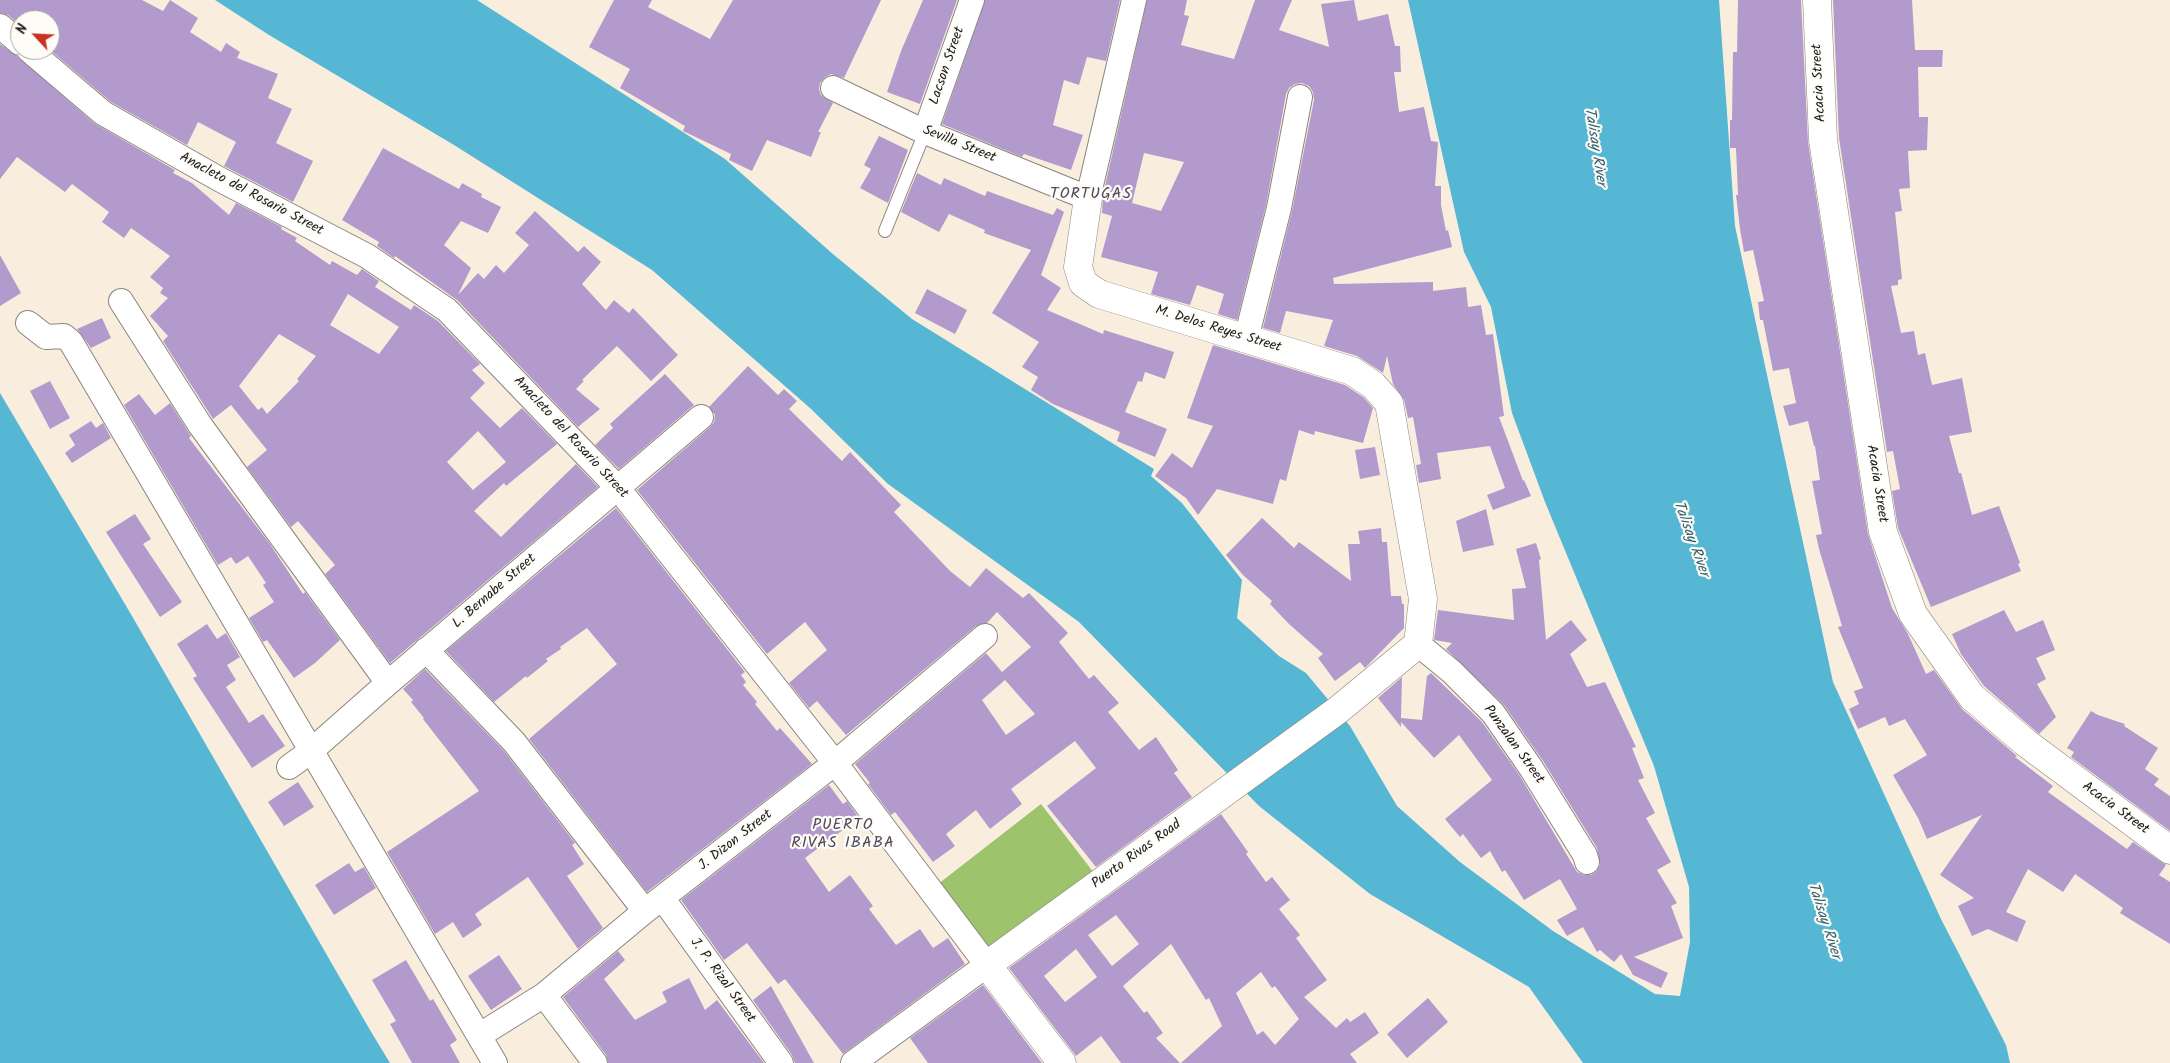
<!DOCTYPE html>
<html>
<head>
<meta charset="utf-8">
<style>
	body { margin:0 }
	#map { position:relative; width:2170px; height:1063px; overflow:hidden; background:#f9eede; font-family:Kalam,sans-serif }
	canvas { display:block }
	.north { position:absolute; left:10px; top:10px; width:50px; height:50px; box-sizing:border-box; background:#fdfcf7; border:1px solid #a3a29f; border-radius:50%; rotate:295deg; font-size:14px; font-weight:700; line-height:20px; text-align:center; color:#1c1c1c }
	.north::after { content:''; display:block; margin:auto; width:18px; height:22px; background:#c8321e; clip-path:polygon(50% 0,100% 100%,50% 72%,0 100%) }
</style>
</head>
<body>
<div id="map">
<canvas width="2170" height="1063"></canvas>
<div class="north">N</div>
</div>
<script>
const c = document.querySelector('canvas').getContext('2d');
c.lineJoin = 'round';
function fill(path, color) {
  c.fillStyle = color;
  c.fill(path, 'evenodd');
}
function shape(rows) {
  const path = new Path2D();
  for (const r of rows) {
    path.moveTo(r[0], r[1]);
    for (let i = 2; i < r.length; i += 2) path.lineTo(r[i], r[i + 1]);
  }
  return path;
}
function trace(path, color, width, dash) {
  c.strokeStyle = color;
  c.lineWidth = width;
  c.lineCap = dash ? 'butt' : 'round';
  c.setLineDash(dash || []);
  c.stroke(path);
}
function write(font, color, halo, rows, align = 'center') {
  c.font = font + ' Kalam,sans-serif';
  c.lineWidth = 4.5;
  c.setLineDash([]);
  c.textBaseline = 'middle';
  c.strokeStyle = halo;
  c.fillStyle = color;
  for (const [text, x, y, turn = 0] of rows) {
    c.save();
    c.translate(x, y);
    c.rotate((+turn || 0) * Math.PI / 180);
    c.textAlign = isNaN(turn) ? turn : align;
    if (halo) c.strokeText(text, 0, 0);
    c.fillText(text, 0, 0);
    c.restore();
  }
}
fill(shape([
	[1041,804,1094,873,986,957,933,888]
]), '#9dc36d');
fill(shape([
	[215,0,477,0,725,159,834,255,912,319,1154,469,1151,476,1182,503,1242,580,1237,618,1279,656,1306,673,1350,726,1397,806,1460,862,1553,931,1655,994,1680,996,1690,942,1689,887,1654,766,1545,502,1512,413,1491,307,1464,252,1408,0,1719,0,1735,226,1833,682,1941,919,2006,1045,2010,1063,1583,1063,1529,987,1370,894,1259,806,1079,622,888,484,810,408,652,270,454,145,269,35],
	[0,393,132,616,370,1030,390,1063,0,1063]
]), '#55b7d4');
fill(shape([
	[0,0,142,0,163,11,170,0,198,18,190,32,221,52,226,43,240,52,237,58,278,74,268,98,292,109,276,143,313,161,293,202,224,166,236,142,198,122,187,145,111,102,50,50,50,20,20,20,20,25,8,15,0,13],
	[614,0,652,0,648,7,710,39,733,0,881,0,844,78,831,74,825,77,820,83,819,89,821,95,833,103,818,132,821,132,811,157,767,140,752,171,729,160,731,154,683,131,685,126,620,88,630,69,589,47],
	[923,0,957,0,920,104,887,92,901,51],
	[985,0,1120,0,1106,61,1087,57,1079,85,1064,80,1053,125,1083,135,1071,170,1024,154,1022,157,942,124],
	[1147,0,1187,0,1184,15,1189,16,1181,45,1234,59,1255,0,1292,0,1279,30,1329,47,1321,4,1354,0,1358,21,1388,14,1395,46,1400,46,1401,72,1394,72,1399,112,1424,107,1431,141,1438,142,1435,186,1441,186,1441,205,1446,231,1448,230,1452,247,1333,278,1334,284,1433,282,1433,291,1466,287,1468,307,1481,305,1486,335,1493,334,1504,416,1499,417,1523,481,1524,480,1531,496,1493,510,1487,495,1505,488,1490,446,1437,453,1441,479,1419,483,1416,465,1421,464,1413,417,1408,418,1404,400,1393,384,1387,356,1383,373,1357,356,1324,346,1333,320,1286,311,1280,333,1263,328,1292,211,1314,100,1313,92,1309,86,1302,83,1295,84,1289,88,1286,94,1266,205,1237,320,1218,314,1224,294,1197,285,1190,305,1151,294,1158,272,1101,257,1112,216,1102,213,1103,195],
	[1144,153,1184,162,1161,211,1132,203],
	[1738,0,1801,0,1808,142,1868,534,1892,608,1908,634,1926,674,1934,670,1962,709,2017,756,2015,757,2053,786,2048,792,2127,849,2133,842,2166,865,2159,875,2170,882,2170,944,2120,913,2123,908,2075,874,2063,892,2028,869,2006,912,2026,921,2017,942,1988,929,1972,936,1958,906,1974,898,1940,875,1982,815,1927,839,1918,818,1893,775,1927,755,1905,719,1889,726,1885,717,1858,729,1849,709,1859,704,1854,691,1863,688,1838,627,1842,626,1819,549,1816,535,1822,534,1812,481,1820,480,1815,446,1814,446,1808,421,1789,426,1783,406,1796,403,1789,368,1773,371,1763,320,1760,320,1758,302,1764,301,1753,250,1744,252,1740,229,1736,195,1738,195,1736,148,1730,148,1730,120,1732,120,1733,52,1737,52],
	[1833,0,1912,0,1915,50,1943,50,1942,67,1918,67,1919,117,1928,117,1927,150,1908,151,1910,188,1899,189,1902,211,1895,212,1902,279,1898,280,1898,285,1891,286,1901,333,1914,331,1918,355,1925,353,1932,385,1962,378,1972,432,1949,436,1959,473,1961,473,1972,515,1999,506,2020,563,2018,564,2021,571,1931,607,1898,528,1892,491,1900,489,1893,451,1887,452,1839,138],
	[0,44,17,56,94,123,175,170,173,173,192,183,229,215,236,203,282,227,281,229,297,238,295,241,330,265,332,261,357,275,362,269,379,281,375,287,411,310,414,305,438,321,480,364,472,370,485,383,470,398,500,428,522,408,557,444,506,486,504,483,474,511,501,537,576,464,598,487,390,663,325,574,335,565,298,521,291,527,247,467,267,450,231,405,213,419,163,341,168,336,150,316,168,298,160,293,163,288,150,277,170,256,131,228,124,238,102,222,109,212,72,184,65,192,17,157,0,179],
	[348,294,399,327,379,354,330,325],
	[279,334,316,356,297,379,299,381,267,414,262,407,258,410,239,386],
	[478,431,506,462,473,490,447,462],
	[879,136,908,150,888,203,860,188,871,169,864,165],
	[383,148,459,189,462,183,482,194,481,197,501,207,488,233,461,221,444,245,471,268,458,295,478,273,484,279,496,265,504,273,529,245,515,233,535,211,578,252,584,246,601,262,582,284,606,310,614,300,629,313,633,308,678,355,651,381,617,346,582,380,584,381,576,389,600,409,578,427,457,300,395,256,394,258,377,246,379,242,342,220],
	[917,173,941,185,944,178,985,196,987,191,1053,215,1057,208,1064,212,1041,275,1061,288,1047,310,1103,334,1104,330,1174,352,1165,379,1145,372,1142,382,1138,381,1125,412,1167,429,1155,457,1117,441,1120,432,1053,404,1031,390,1038,377,1022,367,1039,342,992,313,1031,250,984,233,985,230,949,214,939,232,901,212],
	[0,255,21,293,0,306],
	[927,289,967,310,955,334,915,313],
	[102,318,111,338,91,348,77,329],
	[1213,345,1345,385,1363,397,1373,408,1363,443,1315,431,1314,435,1299,430,1286,481,1280,479,1273,504,1217,489,1198,515,1186,498,1155,476,1172,453,1192,468,1213,426,1187,418],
	[748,366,778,395,784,389,797,401,789,409,842,461,850,452,901,505,894,512,950,571,970,587,986,568,1023,598,1029,593,1068,633,1059,642,1089,679,1094,675,1119,703,1108,712,1139,750,1156,737,1178,770,1174,773,1192,797,1096,867,1047,806,1096,768,1075,741,1011,789,1022,804,990,829,976,810,946,834,955,846,933,862,895,812,891,815,868,784,870,783,855,764,986,653,1002,672,1031,647,997,612,987,623,976,626,846,735,817,701,809,708,789,683,827,650,805,622,767,654,637,490,710,427,714,422,715,415,709,407],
	[1005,680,1035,714,1006,735,982,700],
	[665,374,694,405,619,469,595,445,613,428,610,424],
	[50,381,70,418,50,429,30,391],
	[139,394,155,415,170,403,191,436,189,438,270,544,303,594,305,592,340,640,315,663,294,678,267,640,263,642,249,618,274,602,263,585,266,583,248,556,236,564,231,557,218,565,124,405],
	[91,421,96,428,103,423,111,438,72,463,65,453,75,445,69,435],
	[1375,447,1380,475,1360,479,1355,450],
	[616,508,745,672,741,675,746,682,743,685,757,702,755,704,777,731,780,728,812,764,647,892,529,739,617,664,587,628,560,647,561,649,546,659,548,661,527,678,526,676,494,702,446,651],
	[1486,509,1494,545,1463,552,1456,521],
	[135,514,151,539,143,544,182,602,160,617,106,532],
	[1262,518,1294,548,1299,542,1351,581,1348,544,1360,544,1358,531,1381,528,1382,542,1387,542,1391,596,1401,596,1402,604,1404,604,1404,628,1365,668,1360,662,1335,681,1318,658,1323,654,1289,624,1270,604,1272,601,1243,575,1226,555],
	[1536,543,1541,559,1539,560,1546,640,1571,620,1587,640,1570,654,1587,687,1605,682,1636,747,1632,748,1644,778,1638,780,1655,813,1646,818,1671,862,1657,870,1677,903,1671,906,1683,938,1634,957,1668,973,1661,988,1633,975,1621,954,1614,962,1600,950,1597,952,1583,927,1567,936,1557,920,1577,909,1560,879,1524,900,1505,870,1502,872,1490,851,1481,858,1463,834,1460,837,1445,819,1492,780,1459,735,1434,758,1401,722,1401,727,1378,698,1402,677,1401,718,1422,720,1427,676,1431,673,1482,722,1520,776,1577,872,1584,875,1591,875,1596,872,1600,865,1597,848,1543,761,1504,705,1446,649,1452,643,1434,640,1438,610,1514,620,1512,589,1526,588,1516,549],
	[2004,610,2016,632,2043,620,2055,650,2036,658,2046,679,2037,684,2056,717,2039,734,1984,686,1961,654,1952,634],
	[207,624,217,639,226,633,240,657,227,665,236,680,226,687,249,723,263,714,285,746,252,768,193,678,197,676,177,644],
	[425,669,504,751,575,843,572,845,584,864,567,876,603,928,578,949,528,877,475,914,482,925,463,938,453,922,435,934,387,852,479,791,423,719,424,718,411,702,413,700,403,689],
	[2091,711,2098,715,2125,724,2124,726,2158,748,2145,769,2159,779,2154,785,2170,796,2170,831,2071,757,2074,752,2067,748],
	[298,782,314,807,284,826,268,802],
	[829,785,843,804,847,801,859,818,805,858,829,892,850,875,873,906,869,909,896,945,920,929,933,948,948,938,965,964,843,1054,785,979,778,984,747,943,724,960,681,900],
	[1221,814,1248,852,1246,854,1266,882,1272,877,1290,900,1279,909,1300,935,1296,938,1327,980,1304,997,1336,1028,1347,1018,1350,1022,1365,1012,1379,1033,1350,1054,1357,1063,1181,1063,1222,1026,1209,998,1206,1000,1171,944,1123,986,1144,1013,1147,1011,1163,1033,1156,1038,1180,1063,1121,1063,1101,1036,1076,1056,1009,968],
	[1116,915,1139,944,1112,966,1088,935],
	[1076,949,1097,977,1065,1002,1044,976],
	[1261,972,1272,988,1275,986,1299,1019,1275,1045,1263,1031,1257,1035,1236,993],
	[349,863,355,872,364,867,376,888,334,915,315,885],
	[618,951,625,960,604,979,635,1020,667,1002,662,992,689,978,705,1010,717,1000,764,1063,608,1063,606,1055,563,997],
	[499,955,522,989,491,1010,468,976],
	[406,960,430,1001,433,999,457,1040,450,1045,460,1063,412,1063,390,1024,396,1021,372,980],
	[983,985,1042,1063,928,1063,910,1038],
	[771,986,814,1063,795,1063,792,1055,753,1000],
	[1428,998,1448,1022,1407,1058,1387,1034]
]), '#b29acc');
const service = shape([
	[885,231,925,132]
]);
const minor = shape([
	[0,26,20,43],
	[29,50,103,113,219,179,367,256,447,310,617,487,835,763,987,965,853,1063],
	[833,88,925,132,1088,198,1134,0],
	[925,132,972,0],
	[121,301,200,425,388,683],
	[28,323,46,337,64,336,71,342,495,1063],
	[1246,339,1279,208,1300,97],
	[1418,644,1452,672,1493,713,1531,768,1585,855,1587,862],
	[426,650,514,742,645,911],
	[289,767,311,751,388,683,701,417],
	[663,899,781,1063],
	[544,995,595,1063],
	[480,1035,544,995,645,911,835,763,985,636]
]);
const tertiary = shape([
	[1817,0,1823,140,1883,532,1913,614,1972,697,2026,743,2170,850],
	[1062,1063,987,965,1338,710,1418,644,1423,599,1389,403,1373,385,1352,371,1099,294,1083,283,1078,267,1088,198]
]);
trace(service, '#8a857d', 14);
trace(minor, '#8a857d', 26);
trace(tertiary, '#8a857d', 29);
trace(service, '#fff', 12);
trace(minor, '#fff', 24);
trace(tertiary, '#fff', 28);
write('14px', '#1c1c1c', '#fdfcf7', [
	["Lacson Street",948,66,-71],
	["Acacia Street",1820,83,-93],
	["Sevilla Street",959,145,22],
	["Anacleto del Rosario Street",251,195,28],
	["M. Delos Reyes Street",1218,330,17],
	["Anacleto del Rosario Street",570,438,47],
	["Acacia Street",1876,484,81],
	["L. Bernabe Street",495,592,-41],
	["Punzalan Street",1513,745,54],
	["Acacia Street",2115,809,36],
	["J. Dizon Street",736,841,-38],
	["Puerto Rivas Road",1137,855,-36],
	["J. P. Rizal Street",722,981,54]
]);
write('italic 15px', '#36626f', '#fdfcf7', [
	["Talisay River",1594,147,81],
	["Talisay River",1690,539,70],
	["Talisay River",1823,921,72]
]);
c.letterSpacing = '1px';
write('16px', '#50485a', '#fdfcf7', [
	["TORTUGAS",1091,195],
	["PUERTO",843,826],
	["RIVAS IBABA",843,844]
]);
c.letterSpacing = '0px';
</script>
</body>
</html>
